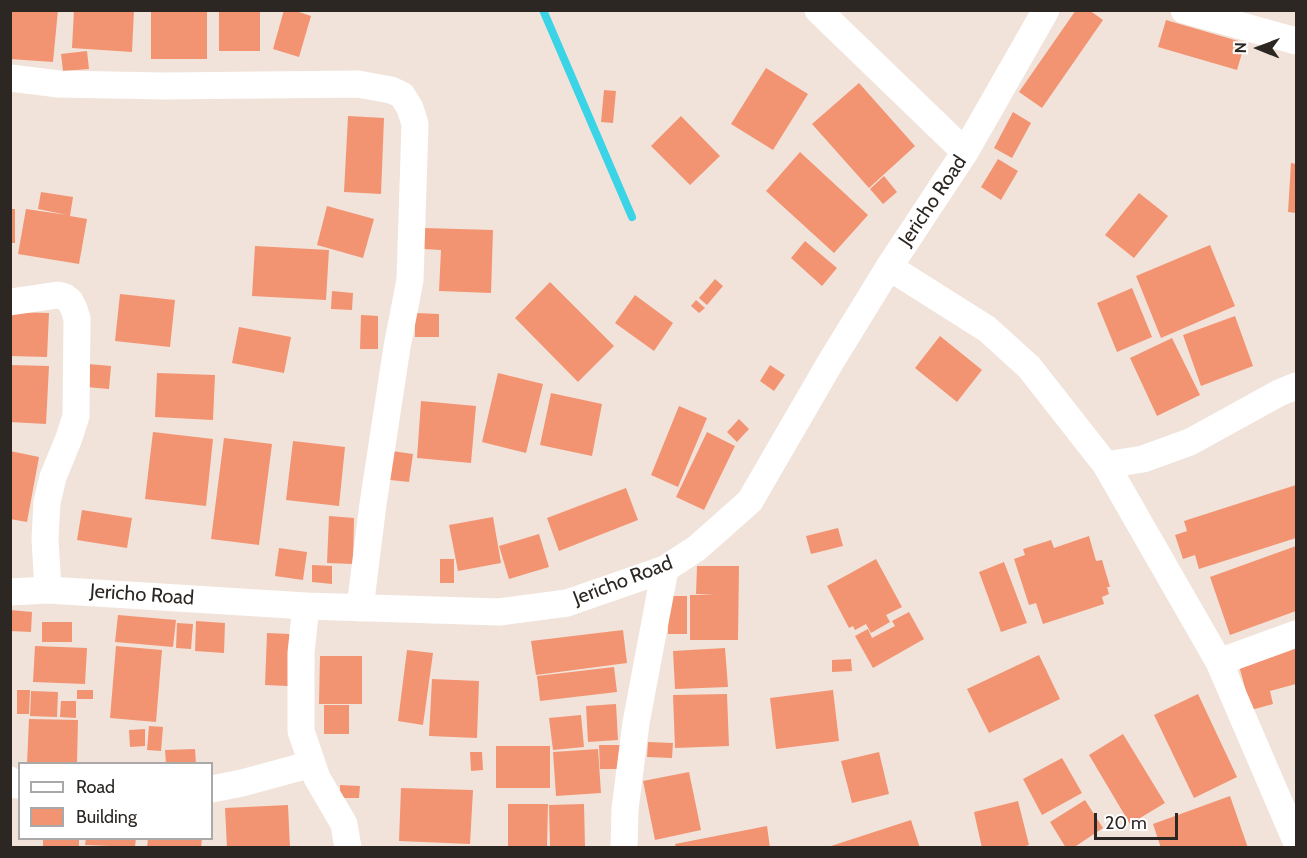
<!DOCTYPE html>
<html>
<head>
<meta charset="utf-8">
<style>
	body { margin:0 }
	#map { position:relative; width:1307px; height:858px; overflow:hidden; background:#f1e3da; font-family:Cabin,sans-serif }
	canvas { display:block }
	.frame { position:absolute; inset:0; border:12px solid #2c2723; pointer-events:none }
	.legend { position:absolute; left:18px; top:762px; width:195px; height:78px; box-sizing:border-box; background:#fff; border:2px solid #aba9a7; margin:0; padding:8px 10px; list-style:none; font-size:18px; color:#2c2723 }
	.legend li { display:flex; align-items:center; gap:12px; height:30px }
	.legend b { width:30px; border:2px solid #aba9a7 }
	.north { position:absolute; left:1229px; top:18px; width:60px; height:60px; -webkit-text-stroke:4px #fff; paint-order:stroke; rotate:271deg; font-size:16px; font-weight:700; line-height:24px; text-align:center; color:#2c2723 }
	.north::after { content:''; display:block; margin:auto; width:21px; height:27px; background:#2c2723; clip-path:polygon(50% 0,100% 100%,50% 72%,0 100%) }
	.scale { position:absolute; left:1094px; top:813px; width:84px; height:27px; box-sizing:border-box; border:3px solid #2c2723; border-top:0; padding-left:8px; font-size:18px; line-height:21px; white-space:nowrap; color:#2c2723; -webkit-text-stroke:4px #fff; paint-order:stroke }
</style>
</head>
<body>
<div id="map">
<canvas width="1307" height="858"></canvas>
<div class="frame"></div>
<ul class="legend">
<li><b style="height:8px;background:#fff"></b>Road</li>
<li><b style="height:16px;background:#f29472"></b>Building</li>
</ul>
<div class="north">N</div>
<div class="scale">20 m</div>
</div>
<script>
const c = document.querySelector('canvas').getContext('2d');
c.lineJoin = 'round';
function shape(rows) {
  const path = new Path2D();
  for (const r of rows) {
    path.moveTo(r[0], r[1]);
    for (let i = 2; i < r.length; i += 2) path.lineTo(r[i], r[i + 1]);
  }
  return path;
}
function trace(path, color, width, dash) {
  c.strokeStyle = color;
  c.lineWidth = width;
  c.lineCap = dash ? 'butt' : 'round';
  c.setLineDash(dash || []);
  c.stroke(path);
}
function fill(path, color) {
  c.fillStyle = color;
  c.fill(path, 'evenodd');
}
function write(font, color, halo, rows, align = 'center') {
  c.font = font + ' Cabin,sans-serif';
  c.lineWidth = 4.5;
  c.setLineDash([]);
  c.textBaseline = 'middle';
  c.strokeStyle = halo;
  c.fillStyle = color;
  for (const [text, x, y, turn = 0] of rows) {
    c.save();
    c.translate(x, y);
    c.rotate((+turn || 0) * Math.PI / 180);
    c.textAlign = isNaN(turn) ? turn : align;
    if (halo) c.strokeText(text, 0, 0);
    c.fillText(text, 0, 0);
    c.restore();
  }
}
trace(shape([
	[543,10,632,217]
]), '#3bd3e6', 8);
fill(shape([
	[10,10,58,10,53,62,10,59],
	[74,10,134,10,132,52,72,48],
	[151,10,207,10,207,59,151,59],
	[219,10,260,10,260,51,219,51],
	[284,10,293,10,311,16,299,57,273,49],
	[1076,10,1089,10,1103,20,1042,108,1019,92],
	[1166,20,1245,43,1237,70,1158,47],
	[87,51,89,69,63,71,61,54],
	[766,68,808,94,773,150,731,124],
	[859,83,915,146,869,188,812,124],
	[604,90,616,91,613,123,601,122],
	[1013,112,1031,123,1012,158,994,148],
	[348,116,384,118,381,194,344,192],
	[681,116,720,156,690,185,651,146],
	[800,152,868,215,834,253,766,191],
	[998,159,1018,171,1001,200,981,187],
	[1291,163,1296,164,1296,213,1288,212],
	[884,176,897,192,883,204,870,189],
	[41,192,73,197,70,216,87,219,79,264,18,254,26,209,67,215,38,209],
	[1139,193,1168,216,1134,258,1105,235],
	[327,206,374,219,363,258,317,245],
	[10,209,15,209,15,243,10,243],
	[424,228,493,230,491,293,439,291,441,250,424,249],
	[805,241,837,268,822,286,791,258],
	[1210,245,1235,306,1161,338,1136,276],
	[255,246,329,250,326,300,252,296],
	[715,279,723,286,707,305,699,298],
	[550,282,614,346,578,382,515,318],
	[1132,288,1152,337,1117,352,1097,303],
	[332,291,353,293,352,310,331,309],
	[120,294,175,300,170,347,115,341],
	[635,295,673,323,654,351,615,323],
	[696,300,705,308,699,313,691,306],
	[10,312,49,313,47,357,10,356],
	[415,313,439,314,439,337,415,337],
	[361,315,378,316,378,349,360,349],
	[1235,316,1253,366,1201,386,1183,335],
	[239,327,291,337,284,373,232,363],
	[940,336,982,370,957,402,915,368],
	[1172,338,1200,395,1157,416,1130,358],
	[88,364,111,366,109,389,86,387],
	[10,365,49,366,46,424,10,422],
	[770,365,785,375,774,391,760,381],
	[157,373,215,375,213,420,155,417],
	[498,373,543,384,526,453,482,442],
	[551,393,602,404,592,456,540,445],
	[421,401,476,406,471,463,417,458],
	[679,406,707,418,678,487,651,475],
	[739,419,749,429,737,442,727,432],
	[153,432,213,439,206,506,145,499],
	[707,432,735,446,704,510,676,497],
	[224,438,272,444,259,545,211,539],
	[293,441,345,447,339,506,286,500],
	[385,450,413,454,409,482,381,479],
	[10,451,39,457,27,522,10,519],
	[1296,485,1296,538,1199,569,1195,555,1183,559,1175,535,1187,531,1184,521],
	[626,488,638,520,559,551,547,518],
	[82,510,132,518,127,548,77,540],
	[329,516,354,518,353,564,327,563],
	[493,517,501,563,458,571,449,525],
	[838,528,843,546,811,554,806,536],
	[539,534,549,567,509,579,499,546],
	[1089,536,1096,561,1102,560,1110,587,1107,587,1109,594,1102,597,1104,604,1043,624,1036,603,1029,605,1014,559,1025,555,1023,549,1051,540,1054,548],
	[1296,546,1296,611,1230,635,1210,577],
	[279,548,307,552,303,580,275,576],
	[440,559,454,559,454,583,440,583],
	[876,559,902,607,886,615,890,622,871,633,866,624,855,630,853,626,849,628,827,586],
	[1004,562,1027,623,1001,632,979,572],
	[312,565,332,566,332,584,312,582],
	[697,566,739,566,738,640,690,640,690,595,715,595,696,594],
	[668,596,687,596,687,634,668,634],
	[10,610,32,612,31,632,10,631],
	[909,612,924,639,873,668,855,636,868,629,872,638,895,626,892,621],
	[118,615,176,620,173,647,115,642],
	[196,621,225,623,224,653,195,651],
	[42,622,72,622,72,642,42,642],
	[177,623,193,624,191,649,176,648],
	[623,630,627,663,536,675,531,641],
	[267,633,290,634,288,686,265,685],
	[35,646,87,648,85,684,33,682],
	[116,646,162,650,156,722,110,718],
	[725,648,728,687,675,689,673,651],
	[1296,648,1296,684,1270,691,1273,704,1251,710,1238,662],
	[407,650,433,653,423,725,398,721],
	[1039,655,1060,699,989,733,967,689],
	[320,656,362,656,362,704,319,704],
	[851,659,852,671,832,672,832,660],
	[614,667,617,692,540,701,537,676],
	[432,679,479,681,477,738,429,736],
	[17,690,30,690,29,714,17,714],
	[77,690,93,690,93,699,77,699],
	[833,690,839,741,776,749,770,698],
	[31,691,58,692,57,717,30,716],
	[727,694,729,746,675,748,673,695],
	[1198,694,1237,777,1194,798,1154,715],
	[61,701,76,701,76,718,60,717],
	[616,704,618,740,588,742,586,706],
	[324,705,349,705,349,734,324,734],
	[581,715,584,747,553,750,549,718],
	[29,719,78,720,77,764,27,764],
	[149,726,163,727,161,751,147,750],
	[145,729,145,746,130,747,129,730],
	[1123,734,1165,803,1130,824,1089,755],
	[648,742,673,743,672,758,647,757],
	[599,745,622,745,622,769,600,769],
	[496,746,550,746,550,788,496,788],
	[195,749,196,764,166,764,165,750],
	[598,749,601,793,556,796,553,752],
	[470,752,482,752,483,770,471,771],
	[879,752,889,794,852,803,841,761],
	[1062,758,1082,793,1042,815,1023,779],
	[689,772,701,830,655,840,643,781],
	[340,785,360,786,359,798,340,798],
	[401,788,473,790,470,844,399,841],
	[1230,796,1248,848,1161,848,1153,824],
	[1085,800,1103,828,1073,848,1066,848,1050,822],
	[1018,801,1029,845,1018,848,982,848,974,812],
	[508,804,548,804,547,848,508,848],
	[584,804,585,846,550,846,549,805],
	[288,805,290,848,227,848,225,808],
	[911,820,920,848,828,848,828,847],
	[767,826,770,848,676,848,675,844],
	[43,838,79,838,79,848,43,848],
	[86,838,136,838,135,847,85,845],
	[148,838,202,838,201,848,147,848]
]), '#f29472');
trace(shape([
	[818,10,965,152],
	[1184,10,1296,41],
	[10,78,59,84,164,86,358,84,391,90,402,95,410,108,415,124,410,280,397,347,373,504,360,608],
	[889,267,987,329,1029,367,1106,465,1219,662,1296,841],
	[10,302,58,295,65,297,70,301,74,309,77,319,76,416,69,438,53,477,47,502,45,539,48,590],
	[1106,465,1143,459,1190,442,1279,393,1296,386],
	[10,592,48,590,306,606,499,612,567,603,665,569,697,548,750,501,830,363,889,267,965,152,1046,10],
	[306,606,301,653,301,731,317,778,344,824,348,848],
	[1219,662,1296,634],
	[10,780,16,785,20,785],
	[212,789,242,783,312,764],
	[624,848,625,809,636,723,665,569]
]), '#fff', 27);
write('20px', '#2c2723', '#fff', [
	["Jericho Road",933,201,-56],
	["Jericho Road",623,581,-21],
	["Jericho Road",142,595,4]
]);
</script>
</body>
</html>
